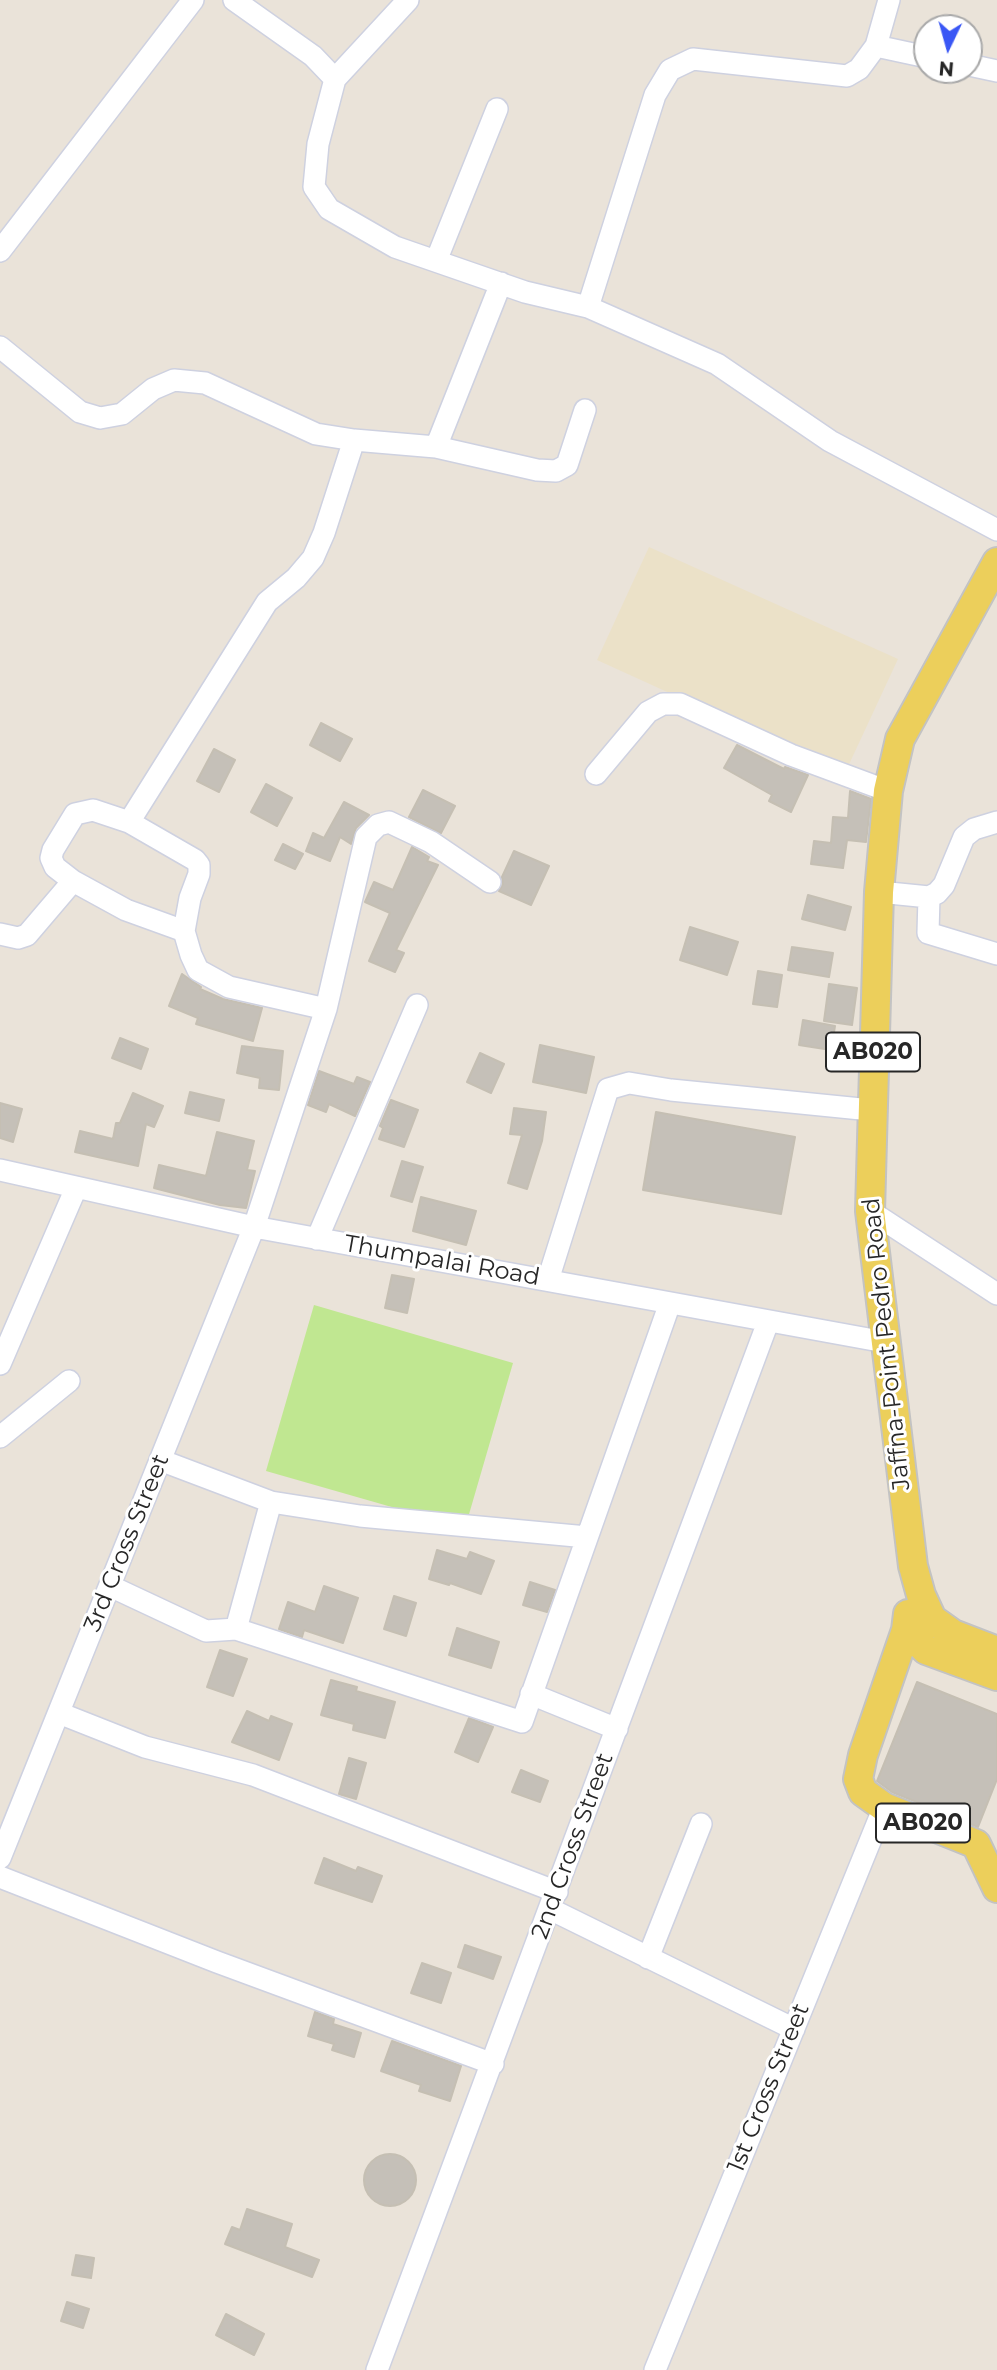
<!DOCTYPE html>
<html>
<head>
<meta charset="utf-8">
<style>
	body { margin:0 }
	#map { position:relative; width:997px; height:2370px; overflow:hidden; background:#eae3d9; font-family:Montserrat,sans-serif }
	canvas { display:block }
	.north { position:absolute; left:913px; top:14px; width:70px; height:70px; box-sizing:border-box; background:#fff; border:2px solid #a9a9a9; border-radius:50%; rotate:185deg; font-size:19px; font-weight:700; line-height:28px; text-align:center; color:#272727 }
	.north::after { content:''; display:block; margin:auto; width:24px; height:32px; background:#3a57f5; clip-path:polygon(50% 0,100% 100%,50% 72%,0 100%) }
</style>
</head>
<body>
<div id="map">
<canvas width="997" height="2370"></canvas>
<div class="north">N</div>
</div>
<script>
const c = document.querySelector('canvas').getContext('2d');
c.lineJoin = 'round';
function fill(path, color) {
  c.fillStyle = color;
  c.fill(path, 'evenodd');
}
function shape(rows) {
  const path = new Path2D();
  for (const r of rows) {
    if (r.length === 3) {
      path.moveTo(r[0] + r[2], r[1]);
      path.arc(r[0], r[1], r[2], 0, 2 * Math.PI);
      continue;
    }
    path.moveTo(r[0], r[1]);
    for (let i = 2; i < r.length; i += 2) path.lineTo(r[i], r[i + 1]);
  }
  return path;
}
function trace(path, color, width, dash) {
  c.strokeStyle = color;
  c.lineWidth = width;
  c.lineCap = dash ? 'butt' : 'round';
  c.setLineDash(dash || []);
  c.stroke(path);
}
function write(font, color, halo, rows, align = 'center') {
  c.font = font + ' Montserrat,sans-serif';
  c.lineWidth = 6;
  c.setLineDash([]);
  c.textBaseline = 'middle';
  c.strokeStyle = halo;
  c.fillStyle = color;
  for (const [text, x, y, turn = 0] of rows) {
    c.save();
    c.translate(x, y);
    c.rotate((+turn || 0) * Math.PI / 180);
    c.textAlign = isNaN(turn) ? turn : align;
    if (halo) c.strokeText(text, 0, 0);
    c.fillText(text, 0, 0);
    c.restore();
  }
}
fill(shape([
	[649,547,898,659,845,773,597,660]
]), '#ebe1c8');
fill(shape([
	[314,1305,513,1363,465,1528,266,1471]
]), '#c0e791');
const building = shape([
	[321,723,352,739,340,761,310,745,321,723],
	[737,745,784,769,785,767,808,775,791,812,769,801,772,795,724,768,737,745],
	[214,749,235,760,219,792,197,781,214,749],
	[266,784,292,798,277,826,251,812,266,784],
	[423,790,455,806,441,833,409,817,423,790],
	[850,791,871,799,866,842,847,840,843,868,811,864,814,841,831,843,833,817,848,818,850,791],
	[344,802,369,815,356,828,351,844,340,837,330,861,306,851,313,833,324,838,344,802],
	[283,844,303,854,295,869,275,860,283,844],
	[412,847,429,857,427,861,438,865,396,950,404,953,395,972,369,961,390,913,365,902,374,882,393,890,412,847],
	[514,851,549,866,531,905,499,891,503,884,502,877,514,851],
	[808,895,851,907,845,930,802,919,808,895],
	[690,927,738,942,727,975,680,960,690,927],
	[792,947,833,953,829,977,788,970,792,947],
	[758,971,782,975,777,1007,753,1004,758,971],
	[182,974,201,987,200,989,223,999,262,1008,253,1041,196,1024,198,1018,169,1006,182,974],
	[829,984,857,988,852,1025,824,1021,829,984],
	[803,1020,835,1026,831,1050,799,1045,803,1020],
	[120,1038,148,1049,141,1069,112,1058,120,1038],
	[540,1045,594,1057,586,1093,533,1082,540,1045],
	[242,1046,283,1051,279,1090,259,1088,260,1078,237,1073,242,1046],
	[480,1053,504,1064,491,1093,467,1082,480,1053],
	[319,1071,354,1084,357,1077,370,1082,355,1116,329,1104,326,1112,308,1105,319,1071],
	[190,1092,224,1100,219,1121,185,1113,190,1092],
	[133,1093,163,1106,154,1127,146,1124,138,1166,75,1152,80,1131,113,1139,116,1123,120,1123,133,1093],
	[391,1100,418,1110,404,1147,379,1139,383,1128,380,1126,391,1100],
	[0,1103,22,1109,13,1142,0,1138,0,1103],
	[514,1108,546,1112,542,1141,527,1189,508,1183,522,1135,510,1134,514,1108],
	[656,1112,795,1137,781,1214,643,1190,656,1112],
	[217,1132,254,1141,247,1170,255,1171,246,1208,220,1205,154,1188,159,1165,206,1176,217,1132],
	[402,1161,423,1167,412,1202,391,1196,402,1161],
	[421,1197,476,1211,466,1245,413,1231,421,1197],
	[392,1275,414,1279,407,1313,385,1308,392,1275],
	[437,1550,467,1559,470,1552,494,1561,481,1594,450,1583,449,1585,429,1579,437,1550],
	[530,1582,555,1590,547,1612,523,1605,530,1582],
	[324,1586,358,1598,343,1643,304,1630,302,1637,279,1629,288,1602,315,1612,324,1586],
	[394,1596,416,1603,406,1636,384,1629,394,1596],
	[457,1628,499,1642,491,1668,449,1655,457,1628],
	[220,1650,247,1659,233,1696,207,1687,220,1650],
	[331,1680,357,1687,356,1691,395,1702,385,1738,353,1730,354,1724,321,1715,331,1680],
	[917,1682,997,1714,997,1779,978,1827,892,1792,877,1781,917,1682],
	[247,1711,269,1721,271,1716,292,1724,279,1760,232,1742,247,1711],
	[469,1718,493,1727,478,1762,455,1752,469,1718],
	[349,1758,366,1763,356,1799,339,1794,349,1758],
	[521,1770,548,1781,540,1802,512,1792,521,1770],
	[324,1858,356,1871,358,1867,382,1876,372,1902,315,1883,324,1858],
	[465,1945,501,1957,493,1979,458,1967,465,1945],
	[422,1963,451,1973,441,2003,411,1993,422,1963],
	[315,2012,334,2019,333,2024,361,2033,354,2057,332,2050,334,2044,308,2036,315,2012],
	[392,2041,461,2066,450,2101,419,2091,421,2085,381,2071,392,2041],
	[390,2180,26],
	[247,2209,292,2224,285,2247,319,2260,312,2277,225,2244,232,2227,240,2230,247,2209],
	[76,2255,94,2258,91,2278,72,2275,76,2255],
	[67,2302,89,2309,83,2328,61,2321,67,2302],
	[226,2314,264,2334,254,2355,216,2335,226,2314]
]);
fill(building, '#c5c0b8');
trace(building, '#c5bfb3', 2);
const minor = shape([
	[234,0,313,56,335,79,318,144,314,187,329,209,395,247,525,292,588,307,717,364,830,441,997,530],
	[876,46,927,57],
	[969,65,997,71],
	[335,79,408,0],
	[0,251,193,0],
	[436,261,497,109],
	[588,307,655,95,670,70,693,59,847,76,859,69,876,46,889,0],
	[0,347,80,412,100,418,122,414,153,389,174,380,205,383,316,434,354,440,436,447,537,470,556,471,567,465,585,410],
	[436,447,501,283],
	[596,774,648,712,663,704,680,704,791,755,888,791],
	[129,822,267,602,296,578,313,558,324,533,354,440],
	[879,892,929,897,937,893,944,885,964,837,974,829,997,822],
	[929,897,928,933,997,954],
	[184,931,126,910,73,881,55,867,51,858,53,850,75,814,93,810,129,822,195,860,199,865,199,874,190,898,184,931,191,955,198,970,229,987,326,1009],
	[0,934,18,938,27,935,73,881],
	[0,1170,254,1227,885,1342],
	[870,1211,997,1294],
	[317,1239,417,1005],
	[548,1280,608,1089,629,1083,671,1090,871,1110],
	[0,1364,76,1188],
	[0,1437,69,1381],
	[160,1460,271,1502,360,1516,587,1537],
	[110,1586,206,1631,236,1629,522,1722,670,1303],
	[236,1629,271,1502],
	[531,1694,617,1729],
	[59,1713,145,1747,253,1775,557,1892],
	[0,1858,254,1227,326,1009,366,837,378,825,389,822,431,842,490,882],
	[0,1877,217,1962,493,2064],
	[550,1909,794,2029],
	[648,1958,701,1824],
	[377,2370,768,1322],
	[655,2370,884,1807]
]);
const major = shape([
	[997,562,900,739,888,791,879,892,870,1211,913,1566,921,1595,932,1619,953,1634,997,1651],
	[908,1614,906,1630,926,1650,997,1676],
	[906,1630,863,1755,858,1779,863,1792,884,1807,976,1844,997,1888]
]);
trace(minor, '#ced1e0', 24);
trace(major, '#c3c3c3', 32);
trace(minor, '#fff', 21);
trace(major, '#eccf5b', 28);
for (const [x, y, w] of [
	[873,1052,94],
	[923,1823,94]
]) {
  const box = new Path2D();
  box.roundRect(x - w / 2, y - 19.5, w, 39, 5);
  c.fillStyle = '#fff';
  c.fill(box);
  trace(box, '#272727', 2);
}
write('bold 23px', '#272727', null, [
	["AB020",873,1052],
	["AB020",923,1823]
]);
write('24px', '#272727', '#fff', [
	["Thumpalai Road",442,1261,10],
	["Jaffna-Point Pedro Road",887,1344,-96],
	["3rd Cross Street",127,1543,-68],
	["2nd Cross Street",573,1846,-70],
	["1st Cross Street",769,2088,-68]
]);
</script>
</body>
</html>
